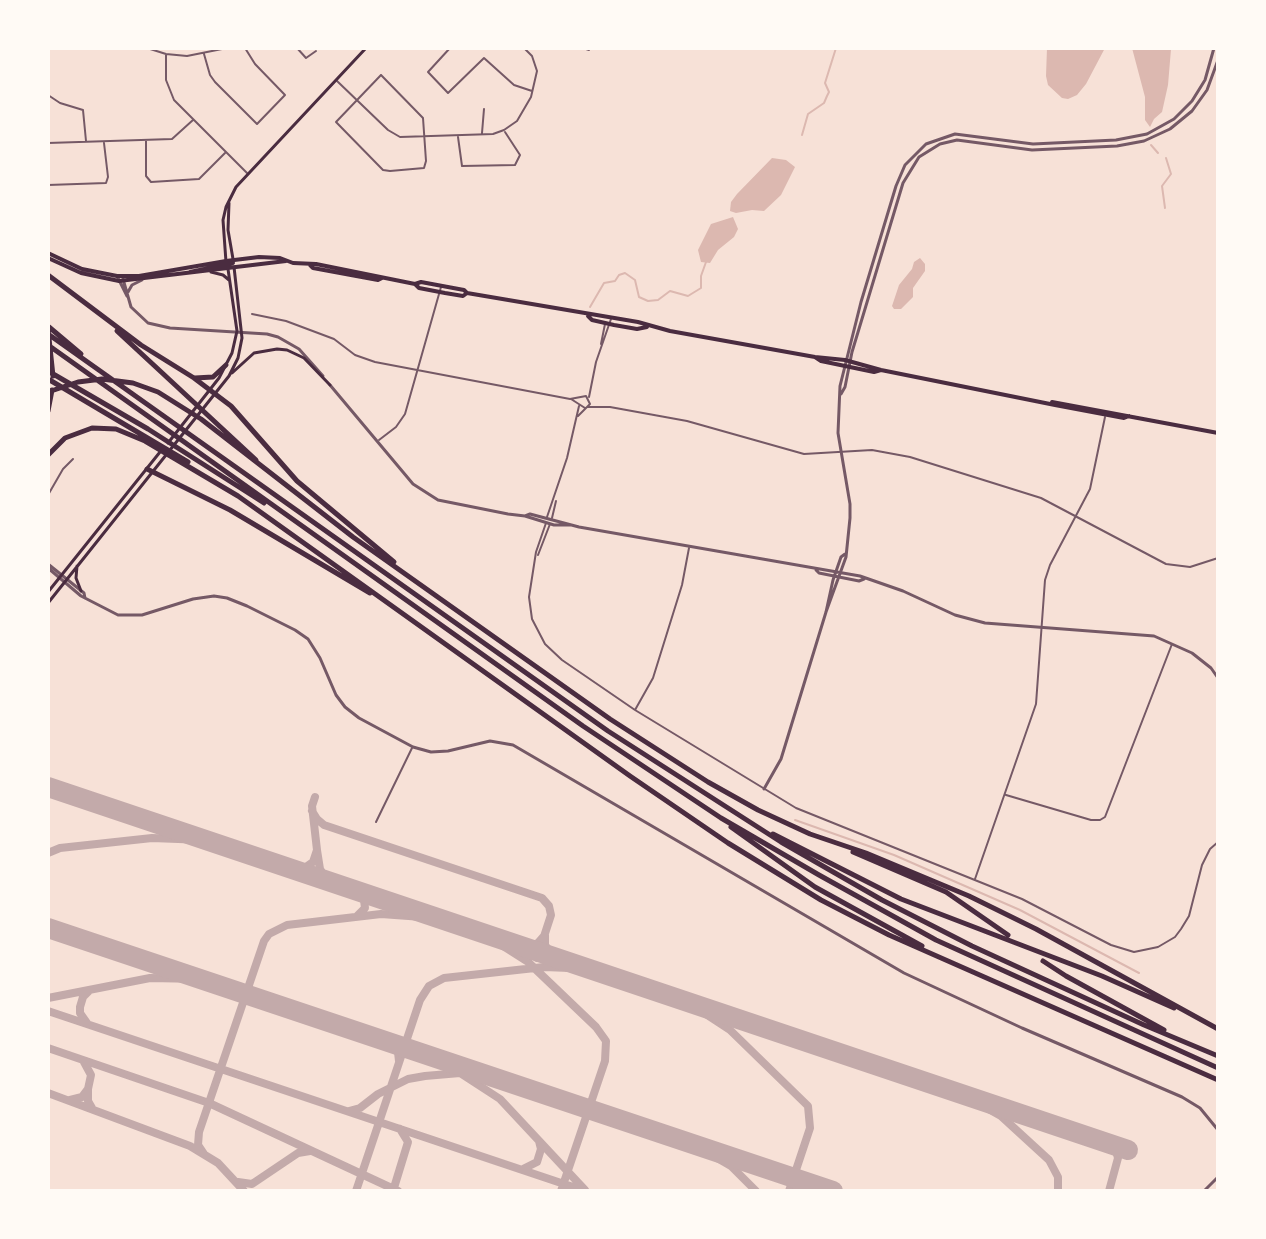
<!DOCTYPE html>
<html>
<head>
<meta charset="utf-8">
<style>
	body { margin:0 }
	#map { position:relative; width:1266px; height:1239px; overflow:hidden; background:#f7e1d7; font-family:"IBM Plex Sans",sans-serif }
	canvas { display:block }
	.frame { position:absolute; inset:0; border:50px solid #fffaf5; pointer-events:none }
</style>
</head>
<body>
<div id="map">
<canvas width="1266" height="1239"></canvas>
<div class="frame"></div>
</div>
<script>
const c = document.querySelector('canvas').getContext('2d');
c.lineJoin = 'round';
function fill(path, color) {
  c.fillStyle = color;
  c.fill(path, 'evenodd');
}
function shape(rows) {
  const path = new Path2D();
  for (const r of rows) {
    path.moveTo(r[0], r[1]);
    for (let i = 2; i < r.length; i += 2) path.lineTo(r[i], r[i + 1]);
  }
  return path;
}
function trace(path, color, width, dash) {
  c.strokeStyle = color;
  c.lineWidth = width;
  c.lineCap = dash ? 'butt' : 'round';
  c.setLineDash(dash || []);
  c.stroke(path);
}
fill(shape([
	[1047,48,1105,48,1086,84,1077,95,1068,99,1062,98,1048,85,1046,76],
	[1132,48,1171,49,1168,85,1162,112,1154,119,1150,127,1145,120,1145,97],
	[772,158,786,160,795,167,781,195,764,211,752,210,736,213,730,211,731,202,737,194],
	[733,217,738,229,734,237,718,250,710,263,701,262,698,250,711,224],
	[920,258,925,264,925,271,913,288,913,297,901,309,894,309,892,306,899,285,912,269,914,262]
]), '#dcb8b0');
trace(shape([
	[802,135,808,114,824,103,827,96,829,92,825,83,836,48],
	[1151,145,1158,153],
	[1165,208,1162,186,1171,174,1166,158],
	[590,307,604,283,615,281,619,275,625,273,635,280,639,297,648,301,658,300,670,291,688,296,701,288,701,276,706,262],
	[795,820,894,855,1020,910,1139,973]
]), '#dcb8b0', 2);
trace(shape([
	[48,790,82,799],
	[315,797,312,806,317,850],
	[312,811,317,819,324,825,542,898,549,906,551,915,537,958],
	[48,853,60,848,152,838,204,840],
	[267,861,293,869,303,869,313,862,317,850,320,869,325,878,357,891],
	[357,891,364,900,365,908,357,916],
	[484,934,528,962,596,1027,606,1041,605,1061,561,1191],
	[498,938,529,947,538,943,545,935,545,945,552,955,582,966],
	[673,997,701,1011,730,1030,808,1106,810,1128,789,1191],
	[48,998,150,978,201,979],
	[48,1011,585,1191],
	[87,1023,80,1013,80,1007,83,997,90,990],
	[388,1042,398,1052,399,1061],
	[405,1047,460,1073,500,1099,585,1190],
	[48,1048,209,1103,398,1191],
	[84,1062,91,1075,88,1089],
	[48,1093,190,1146,218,1163,244,1191],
	[962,1094,1001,1116,1049,1160,1058,1177,1058,1191],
	[70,1100,82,1097,88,1089,88,1101,92,1108],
	[349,1111,360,1108,378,1094,408,1079,425,1076,460,1073,477,1074,507,1082],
	[1103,1141,1116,1151,1118,1158,1109,1191],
	[695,1145,731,1166,756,1191],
	[204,1154,198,1145,199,1132,264,941,269,934,287,925,381,914,436,918],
	[523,1169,537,1162,541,1149,539,1141],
	[238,1182,252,1184,298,1153,310,1151],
	[790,1189,808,1182],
	[356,1191,420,1000,429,986,444,978,544,967,570,968,613,977],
	[393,1191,408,1142,400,1129]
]), '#c3aaaa', 8);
trace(shape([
	[48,787,1128,1150],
	[48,928,833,1191]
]), '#c3aaaa', 20);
trace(shape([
	[147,48,166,54,187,56,227,48],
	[297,48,306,58,316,51],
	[450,48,428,72,448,93,484,58,514,85,532,91],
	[583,48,589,50],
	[166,54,166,80,174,100,247,173],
	[204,54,210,75,215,82,257,124,285,95,255,64,245,48],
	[381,75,423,118,426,161,424,168,390,171,383,170,336,122,381,75],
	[337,81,388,130,400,137,493,134,504,130,517,121,531,97,537,71,532,56,524,48],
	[48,95,60,103,83,110,86,141],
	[482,133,484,109],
	[458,137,462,166,515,165,520,155,505,132],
	[146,141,146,176,151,182,199,179,225,153],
	[48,143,172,139,193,120],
	[48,185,106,183,108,177,104,143],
	[252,314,286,321,334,339,355,355,375,362,570,399,586,396,590,404,578,416],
	[601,344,605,324],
	[589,397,596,362,611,319],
	[571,399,585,408],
	[588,407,610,407,687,421,804,454,872,450,910,457,1041,498,1166,564,1190,567,1218,558],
	[379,440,396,427,405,414,441,287],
	[48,495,63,469,73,459],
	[547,517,567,458,579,406],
	[552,518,556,501],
	[546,523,536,552,529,597,532,619,545,644,562,660,635,710,796,808,1022,899,1111,945,1134,952,1158,947,1175,937,1181,929,1189,916,1202,865,1210,849,1218,842],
	[538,555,550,524],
	[635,710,653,678,682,585,689,548],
	[1006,795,1091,820,1100,820,1105,817,1172,644],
	[376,822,412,748],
	[975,879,1036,704,1045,580,1050,565,1090,489,1105,417]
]), '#755966', 2);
trace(shape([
	[117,276,127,296],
	[123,279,131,307,148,323,170,328,267,334,278,337,299,349,323,376],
	[128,292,132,285,142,280],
	[330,385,413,484,438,500,508,514,525,516,530,514,579,527,860,576,903,591,955,615,985,623,1154,636,1192,653,1211,668,1218,678],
	[841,394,845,387,852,352,903,183,919,157,940,144,957,140,1032,150,1117,146,1144,141,1170,129,1192,111,1207,90,1218,60],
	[525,516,554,525,571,525],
	[48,564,84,593,85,598],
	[48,568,81,596,118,615,142,615,193,599,214,596,227,598,247,606,295,630,308,639,320,658,336,695,345,707,359,718,413,747,431,752,448,751,490,741,513,745,904,973,1022,1028,1182,1097,1200,1108,1218,1130],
	[816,570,819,573,859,581,864,579],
	[826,612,846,557,850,518,850,504,838,433,840,386,861,302,896,186,905,165,926,144,955,134,1033,144,1116,140,1147,134,1174,119,1192,101,1205,80,1214,48],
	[764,789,781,759,826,612,833,580,841,557,845,554],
	[1204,1191,1218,1177]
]), '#755966', 3);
trace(shape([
	[229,203,228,230,233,259],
	[226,262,223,220,226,207,236,187,366,48],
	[211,272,223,275,229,280],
	[232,373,254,353,277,349,287,350,304,358,330,385],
	[168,443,219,378,232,353,237,331,228,269],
	[77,566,76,578,81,591],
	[48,592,160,452],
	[48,603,229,376,238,358,242,338,234,267]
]), '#4a2c40', 3);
trace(shape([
	[48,253,82,269,117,276,139,276,226,261,259,257,280,258,293,263,316,264,415,284,421,282,464,290,467,293,638,322,670,331,815,357,845,360,881,370,1055,405,1124,418,1129,416],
	[48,258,81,273,119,281,286,261],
	[310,265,313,268,378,280,382,278],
	[190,272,233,263],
	[415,284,419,288,445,293,463,296,467,293],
	[588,316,592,320,614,325,637,329,647,327],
	[815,357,821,361,874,372,881,370],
	[1052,402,1218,433]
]), '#4a2c40', 4);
trace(shape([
	[48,275,141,345,194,378,231,406,297,481,394,562],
	[49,327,81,354],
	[48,329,53,376],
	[117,331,256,460],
	[48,334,608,731,781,842,882,900,972,946,1144,1025,1218,1056],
	[48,345,583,726,721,818,819,875,936,940,1218,1068],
	[48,371,148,429,264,503],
	[195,378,213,377,226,365],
	[48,379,188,462],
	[48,392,78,382,102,379,133,383,158,392,201,419,353,537,610,719,708,782,758,810,810,834,866,853,969,896,1036,929,1218,1029],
	[48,411,52,390],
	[48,455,65,438,92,428,116,429,145,441,238,496,630,776,728,843,821,900,889,935,1218,1080],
	[147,469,230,510,370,593],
	[731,827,815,887,922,946],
	[773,834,901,899,1102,976,1174,1008],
	[853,852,946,892,1008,935],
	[1043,961,1066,976,1164,1030]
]), '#4a2c40', 5);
</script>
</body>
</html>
